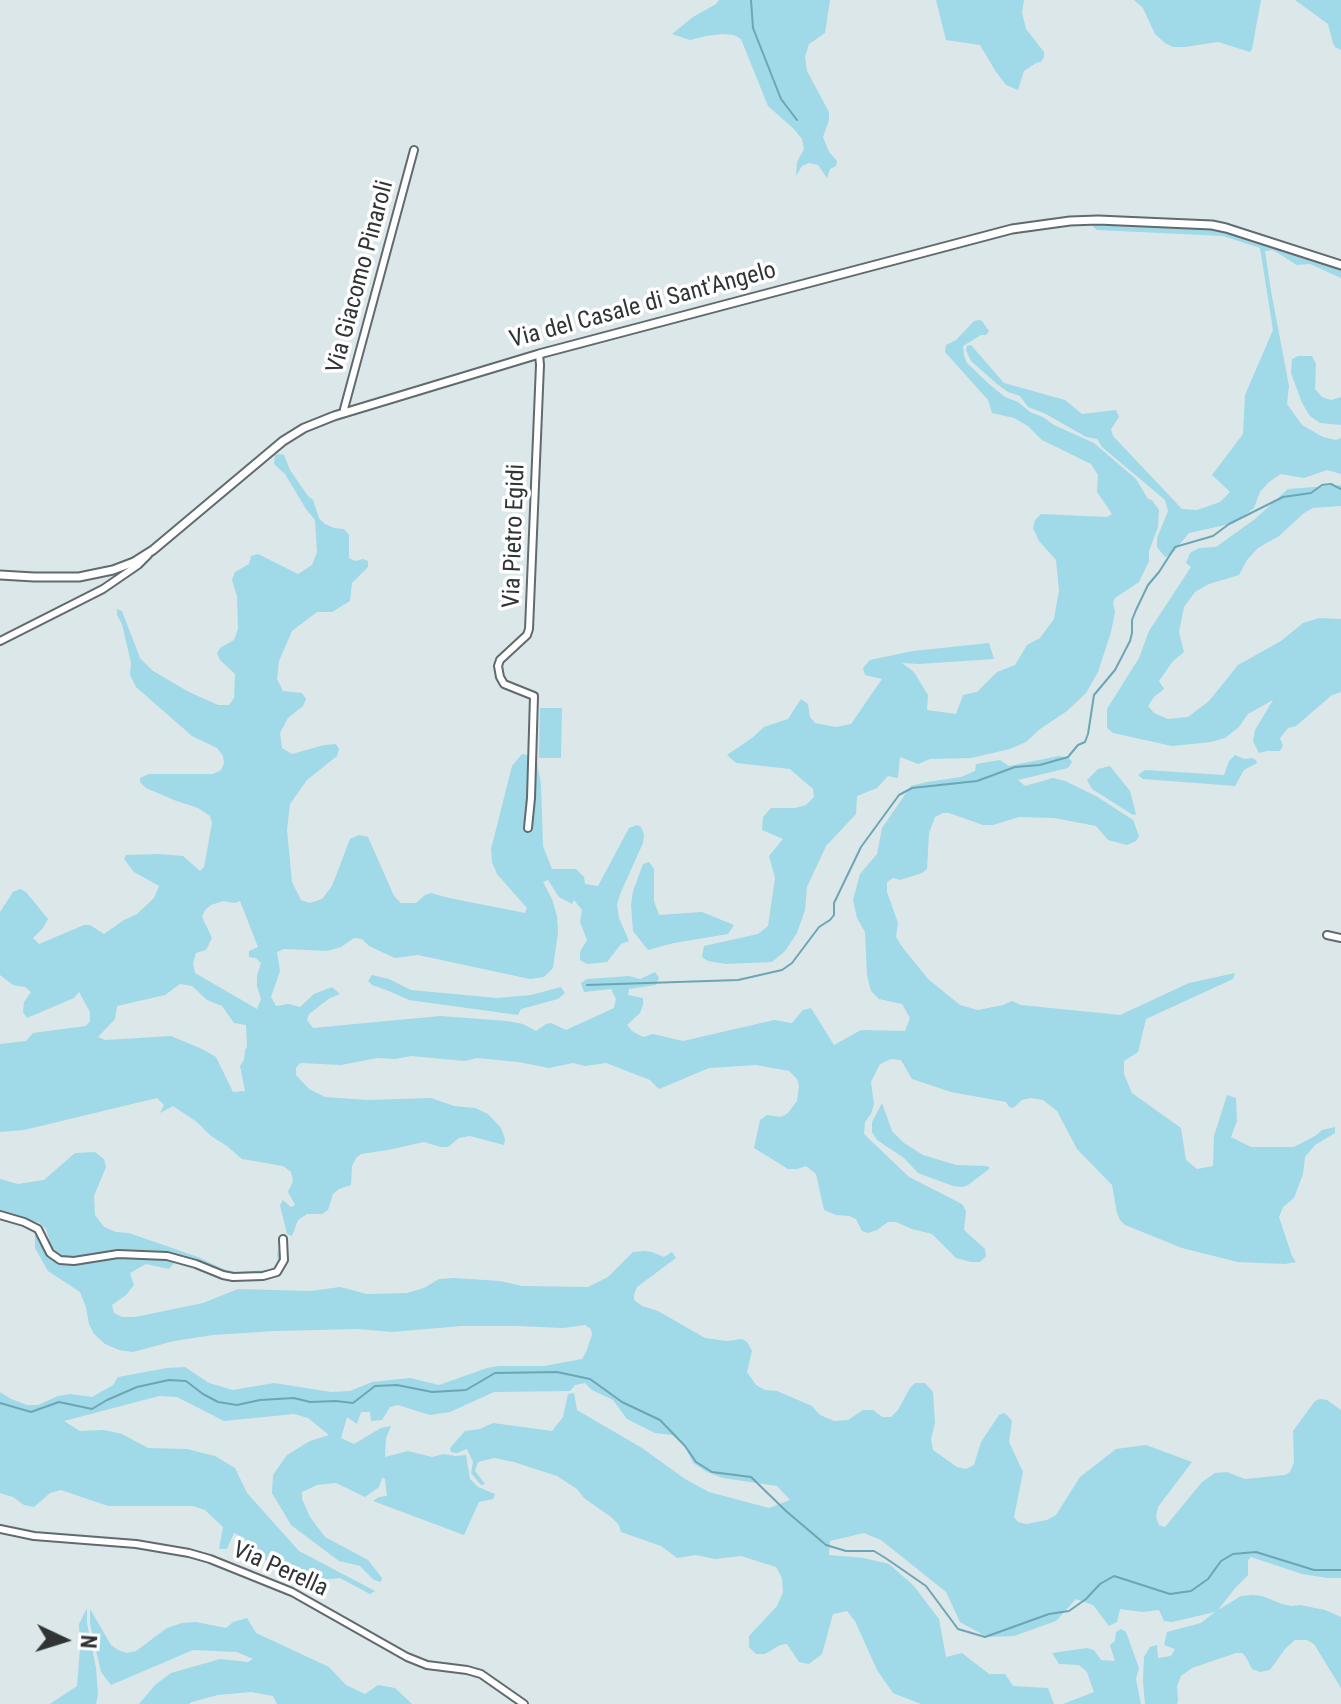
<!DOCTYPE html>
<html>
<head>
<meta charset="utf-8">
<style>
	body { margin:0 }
	#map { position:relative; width:1341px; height:1704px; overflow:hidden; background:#dce7e9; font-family:"Roboto Condensed",sans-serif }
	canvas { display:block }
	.north { position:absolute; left:24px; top:1600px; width:80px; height:80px; -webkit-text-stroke:6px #fff; paint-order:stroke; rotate:94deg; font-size:22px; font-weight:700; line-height:32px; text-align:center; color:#303435 }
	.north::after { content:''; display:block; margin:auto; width:28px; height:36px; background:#303435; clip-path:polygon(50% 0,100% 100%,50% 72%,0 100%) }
</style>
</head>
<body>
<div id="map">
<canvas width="1341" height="1704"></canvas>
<div class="north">N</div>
</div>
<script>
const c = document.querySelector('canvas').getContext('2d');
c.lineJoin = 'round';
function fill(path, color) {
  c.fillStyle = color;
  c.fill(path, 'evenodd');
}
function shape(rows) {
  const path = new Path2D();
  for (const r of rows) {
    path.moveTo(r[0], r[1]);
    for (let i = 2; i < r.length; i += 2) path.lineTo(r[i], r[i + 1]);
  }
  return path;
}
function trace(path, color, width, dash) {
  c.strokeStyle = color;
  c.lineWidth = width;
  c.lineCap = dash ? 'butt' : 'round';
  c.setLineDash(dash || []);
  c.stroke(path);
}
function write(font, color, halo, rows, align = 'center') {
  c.font = font + ' "Roboto Condensed",sans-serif';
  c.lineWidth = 7;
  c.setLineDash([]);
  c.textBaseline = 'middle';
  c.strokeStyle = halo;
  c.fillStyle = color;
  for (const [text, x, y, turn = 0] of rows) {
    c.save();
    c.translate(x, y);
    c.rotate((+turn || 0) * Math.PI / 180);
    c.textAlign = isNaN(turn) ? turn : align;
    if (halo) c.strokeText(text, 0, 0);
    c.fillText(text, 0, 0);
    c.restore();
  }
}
fill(shape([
	[719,0,830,0,825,33,809,44,805,57,807,71,829,112,829,120,823,137,829,152,837,161,836,166,830,169,827,178,818,165,809,163,802,166,796,176,797,162,804,149,802,139,794,129,768,106,741,39,734,35,722,34,706,36,690,40,672,34,693,17,716,4],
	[936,0,1024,0,1022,13,1026,29,1044,52,1044,57,1041,62,1036,63,1024,71,1018,90,1006,85,996,72,980,45,946,40],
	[1134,0,1261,0,1252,49,1250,52,1218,42,1185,47,1173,47,1165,43,1155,34,1143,8],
	[1295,0,1341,0,1341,50,1335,47,1333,43,1328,24],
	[1091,225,1217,230,1246,237,1341,267,1341,278,1310,264,1297,265,1273,250,1265,251,1271,291,1289,386,1287,404,1302,425,1323,437,1336,440,1341,438,1341,474,1327,470,1304,478,1281,474,1269,482,1260,492,1254,508,1234,523,1189,533,1171,555,1165,557,1157,547,1157,538,1168,511,1165,500,1102,447,1097,439,1086,437,1046,414,1028,407,1020,396,1008,392,997,384,971,361,966,350,967,346,971,345,1004,383,1065,400,1082,414,1116,410,1119,417,1111,429,1113,436,1182,509,1197,510,1220,502,1230,492,1212,475,1243,434,1245,395,1273,330,1260,248,1223,236,1097,230],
	[979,320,982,321,989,331,986,335,981,335,963,346,964,356,967,363,989,384,1005,397,1018,402,1030,412,1043,417,1054,425,1094,443,1136,479,1148,499,1152,500,1159,510,1158,527,1149,551,1149,561,1139,582,1115,598,1113,602,1115,612,1111,632,1098,672,1086,693,1067,711,1040,729,1026,742,1010,749,971,758,930,759,918,764,900,757,898,778,888,776,877,788,857,796,856,814,826,846,807,887,805,910,797,933,785,951,772,962,726,964,708,961,702,957,704,946,758,934,768,926,775,878,769,856,783,839,762,830,763,817,771,808,795,808,806,805,814,797,813,789,790,769,736,763,727,755,752,738,764,727,788,719,801,699,808,704,810,717,815,723,836,727,851,724,882,679,865,675,863,668,870,660,913,651,989,643,994,659,919,664,902,663,914,672,928,695,927,710,956,714,963,695,977,692,997,672,1015,665,1027,645,1040,638,1054,619,1059,590,1056,560,1039,541,1033,528,1035,520,1041,514,1107,517,1112,514,1097,492,1098,475,1091,464,1042,440,1028,426,1014,418,992,413,988,400,945,352,946,345,956,340,974,321],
	[1298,356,1312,356,1316,364,1315,389,1322,397,1331,400,1341,397,1341,425,1320,423,1310,416,1302,403,1291,373,1292,359],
	[280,454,284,455,290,470,308,496,313,500,319,518,325,524,334,528,344,529,349,535,349,558,355,561,363,559,368,561,368,567,352,583,350,601,332,612,317,612,292,631,279,661,277,679,283,691,302,693,306,699,303,706,288,718,280,733,282,748,292,754,324,745,336,744,339,749,337,756,307,780,290,804,287,830,292,882,301,900,310,903,322,899,332,886,350,839,359,835,368,837,394,896,401,903,416,903,425,895,431,893,449,898,525,913,527,908,497,874,492,862,491,849,512,766,522,754,536,757,541,784,543,846,552,869,576,869,584,877,585,884,598,886,629,828,637,825,641,827,644,834,643,843,621,892,617,904,619,918,629,941,621,944,607,962,587,964,580,960,580,952,587,940,580,922,582,910,574,900,572,904,559,897,548,880,543,882,552,899,557,916,558,932,553,968,544,977,530,979,418,955,395,958,369,946,362,939,354,938,341,947,327,951,284,949,277,952,280,971,271,997,276,1006,289,1004,300,1007,314,994,332,987,340,994,330,998,309,1014,307,1020,313,1028,440,1016,507,1021,523,1024,536,1031,546,1024,551,1023,566,1030,614,1008,616,999,611,989,584,992,581,983,587,979,629,976,640,979,655,972,659,978,656,985,629,989,628,995,643,998,643,1005,640,1013,627,1025,632,1031,643,1037,653,1034,683,1041,774,1020,792,1023,803,1010,811,1008,834,1045,861,1030,905,1031,910,1018,902,1004,879,999,871,991,867,975,865,932,857,918,853,900,860,874,877,854,882,828,911,786,927,782,961,777,975,771,976,764,1000,760,1009,766,1059,756,1069,758,1072,762,1068,768,1018,780,1025,786,1053,778,1065,781,1096,796,1133,820,1139,836,1136,841,1127,845,1108,840,1096,826,1054,818,1019,817,993,825,983,825,949,813,943,813,935,817,929,833,927,869,922,873,900,880,893,878,887,882,887,892,898,923,896,937,903,948,928,979,960,1005,978,1010,1003,1005,1012,1001,1021,1005,1120,1015,1189,983,1235,973,1233,979,1146,1019,1138,1052,1124,1061,1124,1074,1132,1093,1181,1128,1186,1160,1197,1169,1213,1166,1214,1136,1227,1095,1236,1098,1237,1121,1231,1137,1251,1147,1294,1147,1315,1136,1322,1130,1335,1127,1335,1133,1315,1145,1305,1157,1303,1174,1294,1198,1283,1207,1279,1217,1292,1256,1296,1262,1285,1264,1238,1262,1182,1248,1125,1225,1120,1220,1117,1213,1112,1185,1077,1149,1057,1111,1043,1100,1031,1098,1022,1100,1013,1108,1009,1107,1006,1102,951,1092,912,1079,901,1060,891,1059,880,1064,871,1082,874,1104,871,1114,865,1122,864,1134,909,1177,962,1204,966,1211,964,1230,985,1249,986,1256,980,1262,971,1262,956,1258,932,1234,912,1229,896,1222,888,1222,877,1230,868,1233,862,1231,856,1219,849,1216,836,1215,824,1210,816,1174,806,1166,797,1169,788,1169,754,1148,760,1120,767,1115,781,1117,788,1113,797,1101,799,1086,797,1079,789,1071,756,1065,709,1068,659,1089,650,1080,606,1063,585,1066,573,1063,549,1068,518,1062,477,1058,465,1061,411,1056,395,1059,377,1058,341,1065,300,1063,296,1068,296,1075,309,1089,325,1097,367,1100,431,1098,454,1106,475,1108,488,1114,501,1128,505,1139,504,1145,470,1136,459,1138,448,1147,441,1147,424,1142,388,1150,361,1154,356,1158,352,1166,351,1185,339,1189,333,1194,328,1210,322,1214,307,1214,298,1220,292,1236,287,1234,280,1205,283,1200,291,1207,295,1205,288,1192,293,1181,291,1172,283,1166,242,1159,227,1146,211,1136,197,1122,173,1106,160,1113,164,1105,157,1098,24,1130,0,1132,0,1044,26,1041,33,1033,86,1026,90,1021,90,1012,79,992,74,998,27,1018,23,1012,24,1002,31,992,25,987,13,985,0,975,0,912,13,892,20,889,26,892,48,919,43,928,33,938,39,944,84,925,90,925,104,934,124,920,137,914,154,898,159,886,134,872,124,859,126,855,160,854,183,856,200,871,204,867,212,823,210,816,198,808,174,800,146,788,140,782,140,778,149,774,213,774,221,770,224,763,223,756,217,748,192,736,136,687,130,675,131,663,122,624,117,615,117,609,122,611,140,658,153,671,189,692,218,705,229,705,234,698,235,674,220,660,217,653,220,648,234,640,238,629,237,596,232,580,235,572,249,564,251,556,258,554,298,574,312,565,317,552,315,520,306,509,285,474,274,464,275,455],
	[223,901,235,903,240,901,258,947,249,951,249,957,256,958,261,963,257,975,257,986,261,999,257,1009,195,973,193,963,196,953,206,950,212,938,202,917,205,910,211,905],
	[180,984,192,986,207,1000,222,1006,234,1023,246,1025,247,1047,245,1050,244,1060,240,1066,245,1091,233,1092,216,1057,202,1049,171,1036,105,1040,98,1037,115,1019,117,1006,165,995],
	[1341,485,1341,506,1313,508,1304,513,1279,536,1258,548,1247,560,1239,575,1209,584,1195,592,1184,607,1179,632,1184,652,1173,661,1159,681,1164,689,1154,697,1148,706,1154,713,1168,719,1188,717,1209,701,1238,665,1281,641,1303,623,1319,618,1341,619,1341,692,1332,695,1296,726,1288,728,1280,738,1283,746,1280,751,1267,751,1259,753,1253,741,1255,730,1273,700,1248,714,1239,727,1225,738,1211,742,1172,746,1113,733,1107,728,1107,709,1139,658,1149,631,1191,567,1186,563,1190,553,1199,548,1216,547,1255,519,1288,489],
	[540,708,562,708,561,758,539,758],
	[1235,755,1244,759,1252,758,1256,760,1257,763,1244,770,1235,786,1143,779,1138,775,1145,770,1224,775,1229,761],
	[1110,766,1130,791,1136,814,1133,815,1092,789,1087,780,1098,769],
	[649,862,654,869,654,901,659,915,702,912,734,925,728,934,674,943,648,950,633,931,631,905,633,891,643,864],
	[372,975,389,979,411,990,497,998,531,995,561,987,565,993,558,999,521,1009,518,1015,409,1000,389,991,372,985,368,981],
	[882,1103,892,1131,904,1143,923,1155,956,1165,986,1166,989,1167,989,1169,968,1185,962,1187,953,1186,918,1173,904,1158,877,1140,872,1132,872,1122],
	[95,1152,104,1159,106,1167,94,1196,95,1215,104,1227,116,1232,129,1233,198,1257,223,1269,236,1272,269,1270,275,1267,278,1261,277,1254,280,1245,283,1255,279,1267,270,1273,237,1275,226,1274,168,1254,79,1258,60,1257,51,1245,46,1229,40,1223,0,1211,0,1179,18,1184,44,1180,75,1153],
	[35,1230,51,1257,58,1262,74,1265,117,1256,145,1256,172,1260,174,1263,169,1269,146,1264,130,1273,134,1285,126,1295,112,1305,114,1313,122,1317,135,1317,203,1303,238,1289,310,1291,340,1287,367,1294,407,1293,424,1288,439,1279,454,1278,500,1281,522,1286,588,1287,608,1277,633,1252,644,1251,652,1252,664,1257,672,1252,676,1258,637,1287,634,1295,634,1300,642,1306,658,1311,705,1338,727,1341,742,1339,747,1342,752,1351,747,1372,756,1385,765,1390,777,1391,812,1406,820,1415,834,1421,848,1420,863,1410,873,1410,882,1417,891,1417,898,1410,910,1388,915,1383,925,1383,933,1392,935,1423,931,1439,933,1450,957,1467,966,1469,974,1465,981,1442,999,1415,1004,1413,1008,1416,1012,1421,1009,1442,1023,1472,1014,1517,1018,1522,1026,1524,1047,1520,1056,1515,1080,1477,1116,1449,1146,1445,1192,1462,1158,1507,1156,1517,1159,1525,1165,1527,1202,1482,1215,1473,1227,1472,1245,1479,1285,1475,1290,1472,1294,1462,1293,1431,1315,1401,1320,1399,1327,1400,1341,1410,1341,1578,1328,1578,1302,1574,1251,1557,1248,1560,1248,1575,1236,1587,1218,1610,1241,1596,1253,1595,1262,1596,1282,1604,1292,1606,1300,1605,1325,1610,1341,1617,1341,1688,1314,1644,1307,1640,1295,1640,1285,1649,1270,1670,1260,1672,1252,1669,1246,1657,1242,1653,1236,1653,1192,1668,1181,1676,1177,1686,1178,1700,1177,1704,1145,1704,1143,1681,1144,1657,1150,1647,1157,1645,1158,1658,1171,1656,1175,1649,1164,1645,1167,1632,1201,1623,1215,1612,1172,1622,1164,1621,1159,1610,1143,1612,1120,1609,1117,1622,1109,1626,1093,1605,1076,1599,1056,1621,1014,1636,987,1637,960,1622,946,1592,881,1540,864,1533,830,1541,829,1555,864,1558,889,1564,914,1586,939,1619,946,1657,962,1653,989,1674,1005,1674,1013,1686,1048,1688,1054,1704,921,1704,893,1693,877,1670,855,1621,847,1611,833,1614,822,1654,809,1664,799,1662,787,1644,780,1645,765,1654,756,1654,749,1647,749,1636,777,1606,783,1593,782,1578,776,1567,741,1556,715,1559,696,1555,677,1558,661,1546,621,1532,619,1525,611,1517,584,1498,577,1489,557,1476,514,1462,494,1458,478,1462,475,1471,485,1484,481,1485,471,1473,473,1462,467,1449,457,1453,451,1452,450,1448,465,1431,480,1429,493,1423,552,1431,563,1417,568,1394,574,1393,577,1410,642,1448,685,1479,709,1492,769,1508,790,1500,777,1486,723,1478,707,1472,693,1463,684,1444,672,1435,655,1433,627,1419,613,1400,592,1390,585,1383,575,1385,570,1391,494,1392,450,1412,430,1415,398,1405,390,1407,382,1420,371,1421,370,1412,361,1412,357,1424,347,1417,341,1438,354,1444,381,1428,391,1426,386,1438,385,1457,408,1451,432,1457,444,1454,455,1456,466,1455,470,1479,478,1487,495,1494,493,1499,479,1502,464,1535,373,1501,379,1497,387,1496,385,1479,382,1478,379,1487,365,1497,336,1483,317,1485,302,1492,302,1499,310,1517,325,1537,368,1560,382,1578,381,1582,374,1580,360,1566,339,1561,291,1525,272,1493,273,1475,287,1455,310,1441,329,1435,308,1418,294,1414,224,1421,177,1397,159,1396,64,1421,80,1431,104,1430,122,1434,148,1448,187,1449,215,1456,235,1468,247,1493,299,1551,375,1591,370,1594,340,1578,318,1580,300,1575,259,1557,244,1538,234,1533,227,1549,219,1549,223,1527,205,1510,193,1506,108,1506,61,1490,50,1493,34,1507,24,1505,13,1497,0,1493,0,1392,11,1399,27,1405,38,1405,58,1396,70,1394,92,1397,113,1385,118,1377,167,1368,185,1367,209,1383,233,1390,274,1383,331,1392,350,1391,372,1382,410,1378,439,1385,487,1368,499,1366,544,1366,582,1359,586,1352,592,1335,591,1329,585,1325,563,1328,518,1326,461,1326,392,1332,358,1329,275,1331,213,1335,174,1341,133,1352,119,1350,105,1344,94,1334,89,1324,86,1307,80,1292,48,1271,35,1248],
	[87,1608,87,1623,96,1668,98,1694,96,1704,50,1704,77,1686,80,1648,79,1624],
	[90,1609,111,1645,118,1650,127,1653,136,1651,167,1628,182,1623,196,1622,226,1628,233,1622,247,1618,256,1633,329,1667,346,1685,365,1694,378,1685,395,1688,412,1704,277,1704,273,1696,251,1692,218,1695,192,1702,189,1704,139,1704,155,1685,171,1673,220,1659,248,1662,253,1659,237,1652,193,1650,111,1685,101,1672,90,1624],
	[1121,1629,1126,1632,1139,1668,1136,1679,1141,1704,1063,1704,1094,1692,1087,1672,1079,1665,1059,1664,1052,1653,1087,1648,1094,1650,1101,1660,1115,1661,1110,1645,1115,1641,1116,1632]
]), '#a0d9e7');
trace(shape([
	[751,0,753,28,781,99,797,120],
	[587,985,738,980,782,970,792,963,819,927,830,920,834,915,834,903,861,847,899,795,912,788,977,781,1015,767,1040,765,1068,757,1078,745,1085,742,1088,734,1094,695,1115,670,1130,641,1132,633,1132,620,1136,610,1148,585,1159,572,1175,547,1213,536,1229,524,1283,497,1311,493,1322,485,1331,484,1341,489],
	[0,1403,31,1412,59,1402,92,1409,107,1400,137,1387,169,1380,186,1381,203,1394,218,1402,237,1405,260,1400,294,1398,310,1402,336,1401,353,1403,375,1386,397,1385,432,1392,466,1390,495,1373,557,1372,590,1379,622,1402,660,1420,685,1446,696,1462,712,1472,751,1477,786,1511,826,1545,846,1551,874,1551,887,1559,926,1586,958,1629,985,1637,1049,1614,1069,1611,1086,1599,1100,1584,1114,1576,1170,1594,1191,1591,1208,1579,1221,1561,1233,1554,1256,1552,1314,1570,1341,1570]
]), '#6ca6b5', 2);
const minor = shape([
	[345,413,344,409,414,150],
	[0,641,103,589,138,565,148,555],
	[528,828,531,798,534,696,504,684,500,677,498,666,500,660,527,635,529,629,540,365,539,354],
	[1327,935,1341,938],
	[0,1215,24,1222,38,1229,50,1253,60,1260,74,1261,118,1254,167,1256,196,1264,223,1275,233,1277,263,1276,277,1272,284,1260,283,1239],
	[0,1529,34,1536,136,1544,189,1553,210,1559,292,1592,407,1657,427,1665,467,1670,481,1674,524,1704]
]);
const major = shape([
	[0,575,34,577,79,577,113,570,134,562,153,550,283,441,304,428,334,416,539,354,1012,229,1070,221,1098,220,1212,225,1226,228,1341,265]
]);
trace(minor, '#616a6d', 10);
trace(major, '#616a6d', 11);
trace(minor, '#fff', 6);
trace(major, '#fff', 7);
write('24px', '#303435', '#fff', [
	["Via Giacomo Pinaroli",361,277,-75],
	["Via del Casale di Sant'Angelo",643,306,-15],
	["Via Pietro Egidi",515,536,-88],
	["Via Perella",280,1570,24]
]);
</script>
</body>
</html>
